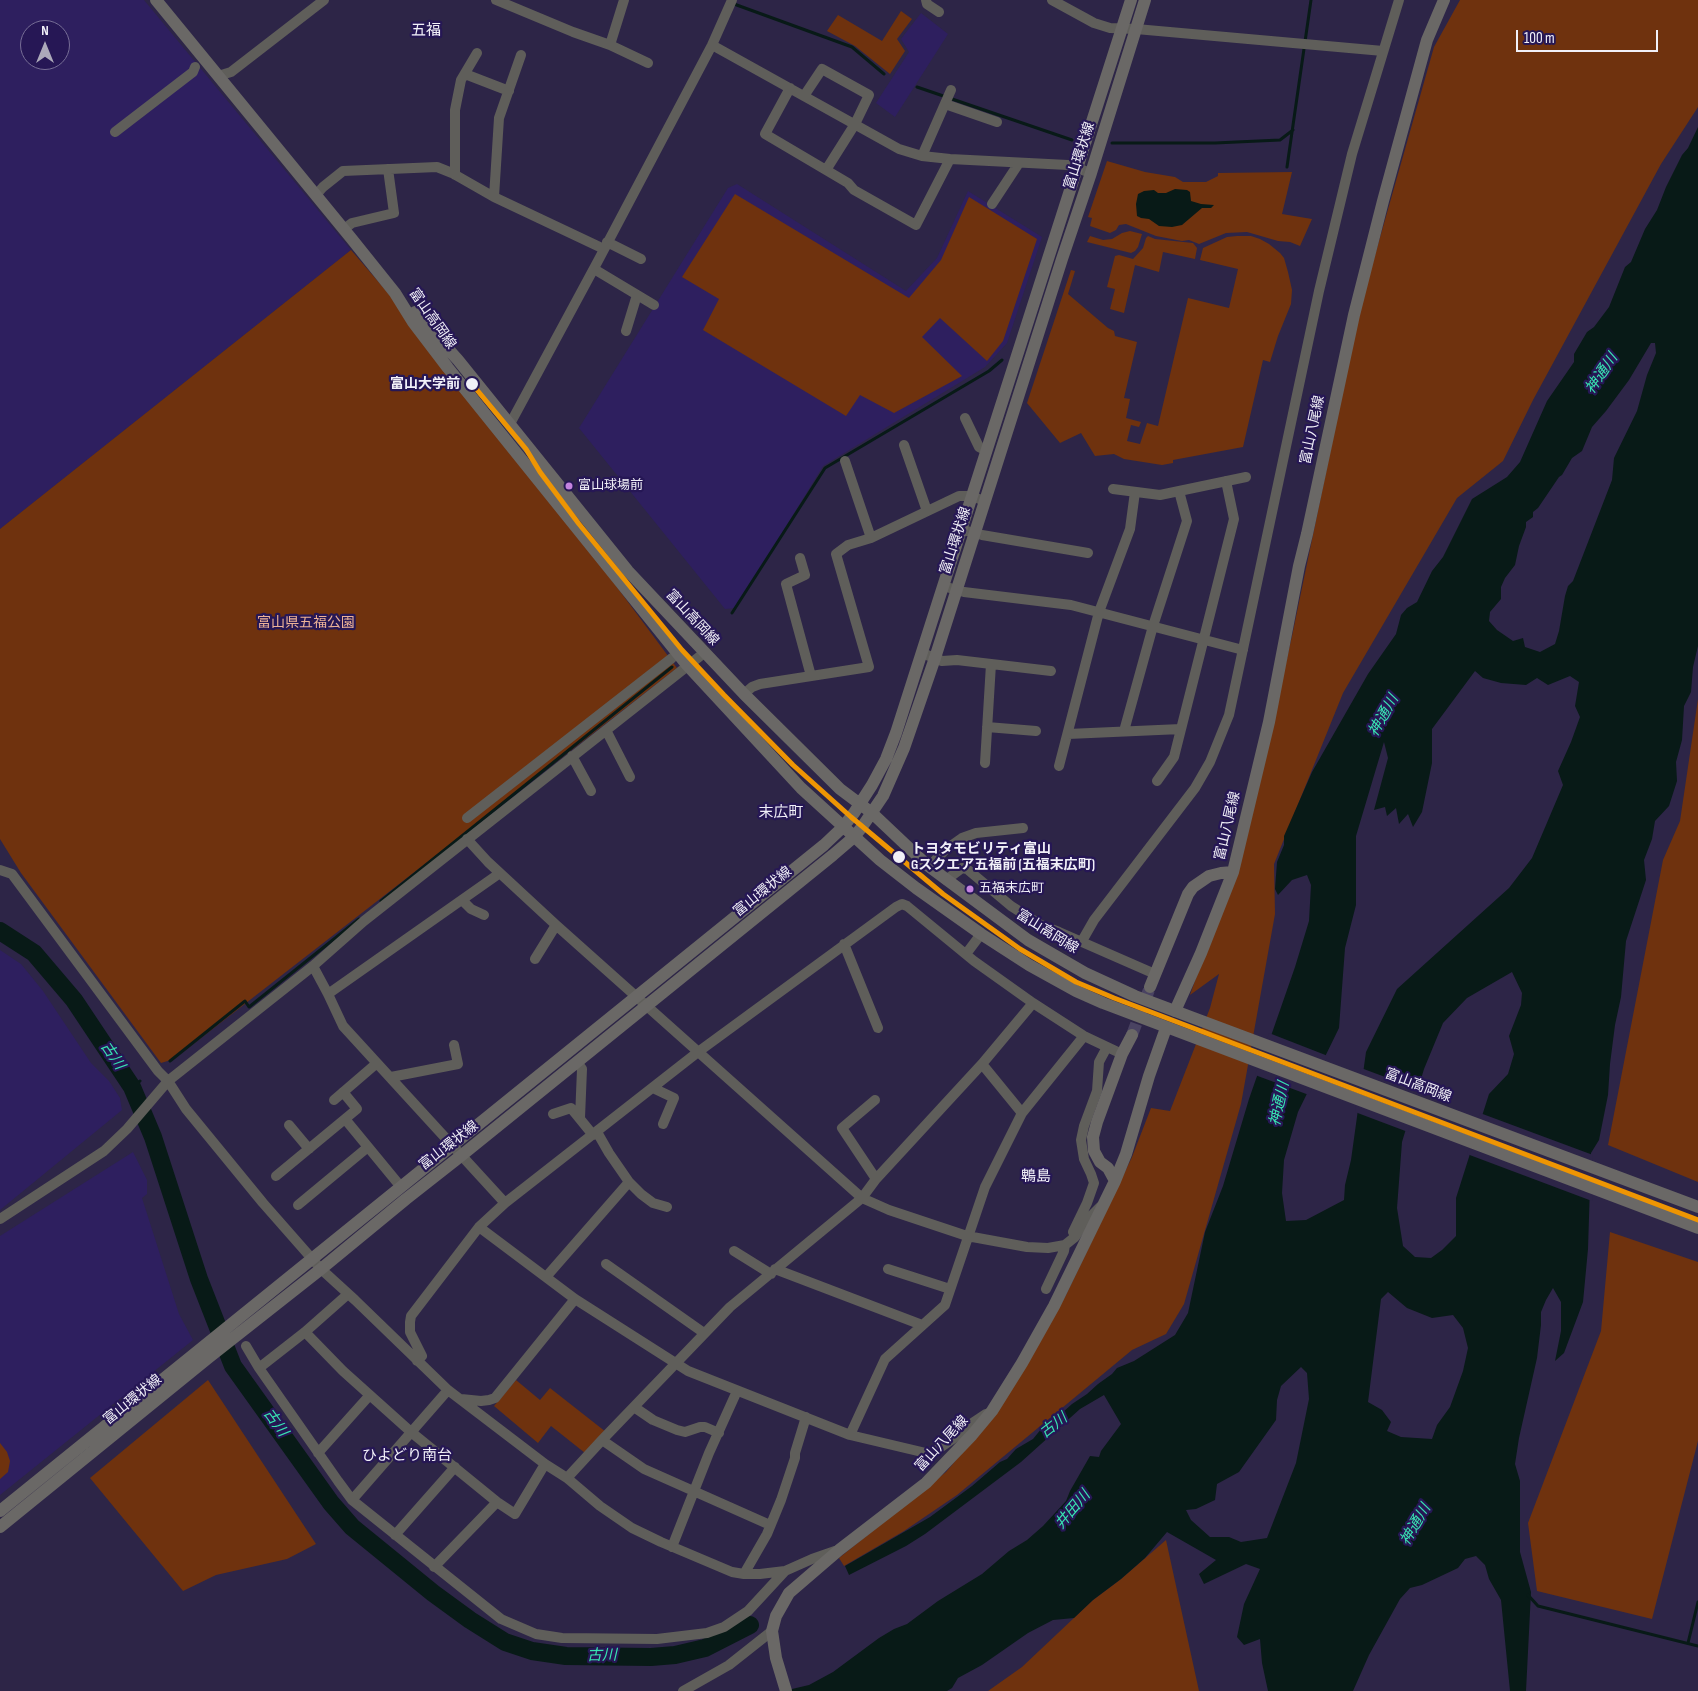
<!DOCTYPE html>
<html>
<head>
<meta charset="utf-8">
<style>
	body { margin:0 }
	#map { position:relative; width:1698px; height:1691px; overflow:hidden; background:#2d2547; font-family:"Sofia Sans Condensed",sans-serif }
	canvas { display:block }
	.north { position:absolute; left:20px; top:20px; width:50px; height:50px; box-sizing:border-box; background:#261755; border:1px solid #776e96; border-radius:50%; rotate:0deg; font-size:14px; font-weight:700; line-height:20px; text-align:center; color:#f1f0f8 }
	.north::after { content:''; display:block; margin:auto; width:18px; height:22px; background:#aca9ba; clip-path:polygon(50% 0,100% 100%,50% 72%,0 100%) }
	.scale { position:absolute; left:1516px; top:30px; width:142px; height:22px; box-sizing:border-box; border:2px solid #f1f0f8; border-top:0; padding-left:6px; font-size:15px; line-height:18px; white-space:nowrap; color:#f1f0f8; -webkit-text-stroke:4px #261755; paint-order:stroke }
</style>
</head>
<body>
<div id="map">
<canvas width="1698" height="1691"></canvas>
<div class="north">N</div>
<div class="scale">100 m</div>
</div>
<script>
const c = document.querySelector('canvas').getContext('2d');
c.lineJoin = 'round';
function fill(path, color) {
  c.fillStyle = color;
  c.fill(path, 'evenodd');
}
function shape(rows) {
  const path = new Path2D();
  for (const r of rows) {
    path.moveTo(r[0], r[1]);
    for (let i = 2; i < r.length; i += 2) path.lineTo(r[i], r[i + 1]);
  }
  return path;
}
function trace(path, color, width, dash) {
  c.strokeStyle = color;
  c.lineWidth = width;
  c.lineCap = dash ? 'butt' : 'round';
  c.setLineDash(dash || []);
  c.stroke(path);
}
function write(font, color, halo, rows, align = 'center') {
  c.font = font + ' "Sofia Sans Condensed","Noto Sans JP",sans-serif';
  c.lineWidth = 4.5;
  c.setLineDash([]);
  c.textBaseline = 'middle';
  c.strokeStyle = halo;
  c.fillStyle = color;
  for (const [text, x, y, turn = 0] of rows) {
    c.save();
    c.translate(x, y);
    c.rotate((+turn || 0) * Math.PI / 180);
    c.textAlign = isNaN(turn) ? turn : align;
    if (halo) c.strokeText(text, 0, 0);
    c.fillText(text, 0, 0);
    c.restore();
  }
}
fill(shape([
	[0,0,144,0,351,250,0,529],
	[30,30,60,30,60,60,30,60],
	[921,13,948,34,895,117,876,103,909,52,901,39],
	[737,184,906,291,937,258,968,191,1042,237,1007,343,985,367,823,466,736,608,725,609,579,428,728,188],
	[0,950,21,964,43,991,91,1063,109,1081,120,1098,122,1110,0,1210],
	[133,1152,147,1180,147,1194,142,1198,179,1314,193,1340,0,1495,0,1236]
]), '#2e1f5f');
fill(shape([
	[1460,0,1698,0,1698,107,1661,164,1533,400,1503,461,1457,498,1343,693,1274,864,1275,914,1241,1104,1184,1304,1166,1334,1132,1350,957,1495,904,1531,844,1566,839,1558,946,1472,995,1414,1066,1295,1132,1157,1151,1108,1170,1111,1210,1008,1219,974,1190,995,1249,825,1292,636,1360,308,1434,47],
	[901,11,912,19,897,39,905,51,890,74,855,46,827,31,838,15,882,41],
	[1107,161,1145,172,1175,177,1183,182,1206,182,1218,176,1218,173,1292,172,1282,214,1312,219,1300,246,1290,242,1278,241,1247,232,1226,233,1199,244,1189,240,1182,241,1156,236,1126,224,1119,225,1116,230,1110,233,1090,226,1092,218,1088,217],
	[735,194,909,298,941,260,969,197,1037,239,1003,341,987,361,940,318,922,337,962,376,894,413,860,395,846,416,703,330,719,299,682,277],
	[1130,231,1142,234,1138,247,1135,251,1131,253,1087,242,1090,236,1103,240,1112,239,1122,233],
	[1148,236,1155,239,1193,243,1197,248,1195,259,1163,252,1159,272,1135,265,1124,313,1110,309,1115,289,1107,287,1115,256,1119,255,1133,259,1143,248,1146,238],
	[1237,236,1251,236,1260,239,1269,244,1280,253,1284,258,1288,272,1292,290,1291,304,1278,336,1270,362,1263,360,1243,447,1173,460,1173,463,1162,465,1124,459,1114,454,1095,456,1081,433,1060,443,1027,403,1071,270,1075,271,1068,294,1108,328,1114,331,1115,336,1137,342,1124,398,1130,399,1126,418,1141,422,1139,427,1131,425,1127,441,1140,444,1147,423,1158,426,1188,298,1229,308,1238,269,1200,260,1203,248,1227,237],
	[351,250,413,322,521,458,677,668,174,1059,161,1063,21,873,0,839,0,529],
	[1698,699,1698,1182,1608,1145,1663,860,1680,821],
	[1610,1232,1698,1262,1698,1441,1652,1619,1537,1591,1528,1523,1601,1331],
	[208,1380,316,1544,287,1559,216,1575,183,1591,90,1478],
	[516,1380,540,1400,550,1388,606,1432,585,1453,551,1426,538,1443,494,1406],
	[0,1443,7,1452,10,1461,8,1472,0,1479],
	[1166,1540,1199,1691,988,1691,1022,1667,1093,1600,1121,1579]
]), '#6f320e');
fill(shape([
	[1698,127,1698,646,1693,667,1691,692,1684,706,1682,740,1676,762,1677,781,1669,806,1655,821,1652,839,1644,860,1646,880,1626,941,1621,997,1615,1025,1610,1064,1608,1095,1599,1140,1591,1153,1588,1249,1583,1302,1564,1353,1555,1361,1561,1331,1561,1302,1553,1288,1546,1300,1541,1312,1541,1325,1537,1358,1519,1438,1515,1464,1520,1481,1520,1552,1531,1592,1526,1691,1510,1691,1501,1600,1489,1579,1485,1565,1476,1556,1465,1559,1458,1568,1422,1585,1410,1588,1400,1599,1369,1655,1353,1691,1268,1691,1262,1663,1260,1639,1244,1645,1237,1637,1244,1604,1260,1569,1246,1564,1204,1584,1199,1574,1216,1560,1167,1532,1145,1558,1121,1579,1093,1600,1074,1618,1053,1620,1028,1633,982,1665,958,1678,952,1688,947,1691,789,1691,792,1689,809,1685,833,1672,879,1638,894,1629,907,1624,938,1601,982,1574,1009,1551,1027,1540,1043,1526,1066,1501,1070,1491,1090,1456,1099,1457,1101,1451,1121,1424,1104,1395,1080,1409,1021,1462,925,1534,906,1546,849,1575,845,1566,930,1517,972,1486,1000,1462,1007,1459,1016,1449,1033,1439,1042,1428,1052,1422,1072,1404,1087,1394,1098,1384,1112,1374,1117,1368,1134,1361,1175,1335,1188,1313,1205,1232,1223,1186,1249,1099,1295,967,1309,921,1311,885,1307,875,1292,880,1278,895,1275,889,1277,862,1284,845,1284,836,1312,772,1368,674,1396,634,1401,615,1407,608,1417,602,1432,571,1443,557,1472,499,1507,477,1520,462,1547,401,1574,362,1574,354,1587,332,1594,327,1609,307,1625,267,1631,262,1645,229,1657,210,1666,187,1682,155,1688,148],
	[1651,343,1655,343,1656,353,1647,375,1637,411,1614,458,1612,480,1573,581,1568,586,1565,596,1559,631,1555,644,1540,652,1525,647,1523,638,1513,641,1497,630,1489,621,1490,612,1501,599,1501,587,1505,578,1515,565,1519,546,1526,527,1526,522,1533,517,1533,512,1538,508,1559,477,1562,475,1572,458,1582,451,1592,427,1606,411,1629,380],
	[1475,671,1483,678,1501,683,1526,685,1537,678,1548,685,1570,676,1579,682,1575,706,1580,717,1571,742,1558,771,1563,785,1532,858,1509,888,1397,989,1366,1052,1351,1160,1345,1185,1344,1200,1306,1220,1286,1221,1282,1193,1284,1160,1298,1112,1339,1028,1345,948,1356,905,1356,836,1384,742,1388,758,1374,810,1385,807,1387,816,1396,808,1399,824,1408,814,1413,827,1422,812,1432,763,1432,729],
	[1512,972,1522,993,1521,1005,1509,1036,1514,1054,1508,1074,1489,1094,1456,1198,1456,1236,1442,1250,1431,1258,1415,1257,1403,1246,1397,1208,1402,1142,1424,1069,1443,1023,1467,998],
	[1388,1292,1407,1308,1432,1318,1453,1315,1463,1328,1468,1348,1463,1371,1450,1407,1437,1425,1432,1439,1401,1437,1387,1431,1391,1422,1382,1410,1368,1402,1381,1299],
	[1301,1367,1307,1373,1309,1399,1296,1463,1267,1538,1241,1542,1229,1537,1210,1537,1191,1520,1186,1510,1196,1509,1215,1500,1217,1484,1239,1472,1276,1420,1277,1400,1281,1386],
	[1175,189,1187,190,1190,192,1191,201,1201,204,1214,205,1211,208,1202,208,1182,225,1172,227,1159,226,1149,219,1141,218,1137,216,1136,204,1138,194,1144,191,1154,190,1158,193,1166,193]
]), '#081a17');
fill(shape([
	[1269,1033,1328,1056,1309,1095,1255,1075],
	[1361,1068,1420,1090,1408,1132,1355,1112],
	[1480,1113,1593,1155,1592,1201,1467,1154]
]), '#2d2547');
trace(shape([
	[734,4,852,47,884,74],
	[917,87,1072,140],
	[1112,143,1215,143,1280,140,1293,130],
	[1287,167,1311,0],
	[732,613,825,468,989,371,1002,360],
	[381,901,672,667],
	[170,1061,245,1001,249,1007,359,919],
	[132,1087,140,1081],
	[1528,1595,1538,1606,1698,1646],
	[1688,1643,1698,1602]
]), '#081a17', 3);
trace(shape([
	[0,931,34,953,74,1000,132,1087,153,1137,199,1279,233,1366,331,1503,352,1527,433,1593,470,1620,505,1642,532,1651,566,1656,651,1657,675,1655,705,1648,750,1625]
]), '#081a17', 18);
trace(shape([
	[1132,1035,1150,987]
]), '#4a4362', 12, [12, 6]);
trace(shape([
	[496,0,573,32,610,45,648,63],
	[926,0,927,4,939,12],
	[1052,0,1094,23,1110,28,1136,29,1383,51],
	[610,45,624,0],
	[712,45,899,149,922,156,950,159,1068,165,1091,173],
	[465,74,509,91],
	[218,76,231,72,324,0],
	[790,88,765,134,848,183,854,190,916,225,950,159],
	[804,96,822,69,869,95,855,124,826,170],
	[945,104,997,122],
	[115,132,193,72,195,67],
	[922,156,951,90],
	[455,175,455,110,461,80,477,53],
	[316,195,323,187,343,171,437,167,452,173,494,197,604,249],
	[494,197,499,118,521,55],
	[992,204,1019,163],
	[344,229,352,223,394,213,388,169],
	[607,242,641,259],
	[594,269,654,305],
	[626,331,637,295],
	[965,418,979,447,987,451],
	[510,424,599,259,712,45,732,0],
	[904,445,927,511],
	[845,461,871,538],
	[1113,489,1160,495,1246,477],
	[967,531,982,535,1088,553],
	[800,558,805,575,786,584,811,676],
	[943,586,964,592,1071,605,1243,650],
	[922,653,942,661,957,660,1051,671],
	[744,694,752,687,760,684,869,667,836,554,848,545,871,538,959,496,972,496,984,501],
	[987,727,1036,731],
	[606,730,630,777],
	[1124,731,1153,626,1187,521,1179,491],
	[1068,734,1181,729],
	[572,756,591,791],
	[985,763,991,664],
	[1059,766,1099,612,1130,529,1135,492],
	[1157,781,1174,757,1234,519,1226,481],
	[467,818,672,658],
	[467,839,488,862,556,925,862,1198,889,1210,967,1236,1027,1247,1048,1248,1065,1245,1075,1237,1086,1221,1100,1207],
	[929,867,945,850,962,838,976,833,1023,828],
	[0,870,12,874,158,1071,168,1081,186,1109,263,1203,321,1269,355,1300,448,1390,545,1464,567,1478,600,1506,632,1528,661,1542,732,1572,744,1574,760,1574,785,1571,812,1559,835,1551],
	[946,880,962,868,967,869,1011,906,1041,925,1059,932,1155,974],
	[462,900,471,909,484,915],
	[1082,941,1094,920,1195,788,1210,762,1229,715,1319,291,1352,154,1399,0],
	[844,944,878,1028],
	[966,954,981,934],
	[535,959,556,925],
	[313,966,328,994,343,1026,505,1203],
	[328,994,500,873],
	[577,1062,582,1069,580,1118],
	[982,1064,1022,1113,1084,1036],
	[391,1077,458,1064,454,1045],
	[653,1088,674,1098,663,1124],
	[334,1100,377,1063],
	[875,1100,842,1128,876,1179],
	[553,1114,571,1108,593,1135],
	[345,1119,401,1187],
	[289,1125,309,1149],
	[597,1132,609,1153,629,1182,641,1194,653,1203,667,1207],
	[276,1176,357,1109,343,1092],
	[298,1205,368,1147],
	[0,1219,104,1151,127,1129,168,1081,313,966,364,921,704,653],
	[1073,1232,1087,1203,1094,1183,1091,1174,1084,1159,1081,1140,1084,1126,1097,1091,1099,1062,1107,1047],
	[734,1251,771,1274],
	[606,1264,704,1333],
	[775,1269,922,1325],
	[888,1269,950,1289],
	[546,1277,629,1182],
	[1046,1289,1064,1251,1065,1245],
	[348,1294,305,1332,259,1368,338,1481,352,1500,501,1619,536,1634,562,1638,657,1639,707,1633,724,1627,748,1611,785,1571],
	[305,1332,343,1371,411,1432,497,1502,515,1514,545,1464],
	[246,1346,259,1368],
	[417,1361,422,1356,410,1332,410,1322,411,1316,479,1227],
	[461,1399,481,1401,489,1400,495,1398,575,1299],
	[634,1407,653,1420,677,1430,685,1432,700,1427,705,1427,719,1433],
	[986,1414,971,1424,960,1434,934,1452,926,1453,850,1435,688,1371,575,1299,479,1227,505,1203,698,1052,896,907,902,904,907,906,974,961,1033,1003,1084,1036,1122,1054],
	[850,1435,885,1359,945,1305,985,1187,1022,1113],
	[602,1440,644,1469,770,1525],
	[318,1453,369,1396],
	[567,1478,602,1440,730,1307,862,1198,876,1179,982,1064,1033,1003],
	[352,1500,448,1390],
	[395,1535,455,1467],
	[672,1547,709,1453,737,1391],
	[434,1567,497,1502],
	[744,1574,767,1534,781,1500,795,1458,795,1453,806,1417],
	[683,1691,729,1665,772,1631]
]), '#5f5e5a', 10);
trace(shape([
	[156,0,351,238,395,293,413,322,448,368,687,665,801,788,880,860,916,888,981,934,1029,965,1076,991,1103,1003,1698,1228],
	[415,312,458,360,628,571,744,694,840,789,872,813,927,865,1028,940,1085,973,1135,996,1698,1207],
	[1150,987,1188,894,1193,887,1209,876,1221,873,1233,872],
	[1175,1011,1201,953,1233,872,1269,722,1299,566,1307,534,1354,315,1383,201,1427,40,1444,0],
	[1115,1181,1108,1168,1100,1162,1094,1151,1093,1137,1097,1122,1122,1054,1132,1035],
	[0,1511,824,845,843,827,854,813,872,785,886,759,896,733,1131,0],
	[0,1527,208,1358,321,1269,406,1199,462,1155,833,855,854,837,862,827,883,796,904,748,935,658,1062,259,1091,173,1145,0],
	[786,1691,776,1658,772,1631,776,1616,789,1593,839,1550,926,1483,972,1435,992,1411,1022,1363,1054,1306,1115,1181,1126,1154,1149,1076,1166,1028]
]), '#6a6866', 12);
trace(shape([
	[472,384,526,449,540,472,579,524,682,650,724,695,793,765,851,817,943,894,1020,949,1076,982,1114,998,1698,1220]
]), '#ee9503', 5);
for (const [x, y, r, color] of [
	[472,384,7,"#f1f0f8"],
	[569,486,4.5,"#c483df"],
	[899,857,7,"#f1f0f8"],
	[970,889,4.5,"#c483df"]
]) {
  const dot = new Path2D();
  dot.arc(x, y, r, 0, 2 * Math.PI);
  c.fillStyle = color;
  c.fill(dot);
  trace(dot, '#261755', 2);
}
write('13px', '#f1f0f8', '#261755', [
	["富山球場前",578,486],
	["五福末広町",979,889]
], 'left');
write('14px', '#f1f0f8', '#261755', [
	["富山環状線",1080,156,-72],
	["富山高岡線",432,319,55],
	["富山八尾線",1313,430,-78],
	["富山環状線",956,541,-72],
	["富山高岡線",692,618,47],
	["富山八尾線",1228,826,-77],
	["富山環状線",763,892,-39],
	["富山高岡線",1047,932,32],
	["富山高岡線",1418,1086,21],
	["富山環状線",449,1146,-38],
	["富山環状線",133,1400,-39],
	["富山八尾線",942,1444,-47]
]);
write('bold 14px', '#f1f0f8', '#261755', [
	["富山大学前",460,384],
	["トヨタモビリティ富山",911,849,"left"],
	["Gスクエア五福前 (五福末広町)",911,865,"left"]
], 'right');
write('14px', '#edb397', '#261755', [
	["富山県五福公園",306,623]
]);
write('15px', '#f1f0f8', '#261755', [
	["五福",426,31],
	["末広町",781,813],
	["鵯島",1036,1177],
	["ひよどり南台",407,1456]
]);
write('italic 15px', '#38e5b2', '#261755', [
	["神通川",1602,374,-56],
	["神通川",1384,716,-61],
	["古川",112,1056,56],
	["神通川",1280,1104,-78],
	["古川",275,1423,54],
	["古川",1054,1426,-38],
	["井田川",1073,1510,-50],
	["神通川",1416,1525,-60],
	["古川",602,1656,-1]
]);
</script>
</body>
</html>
